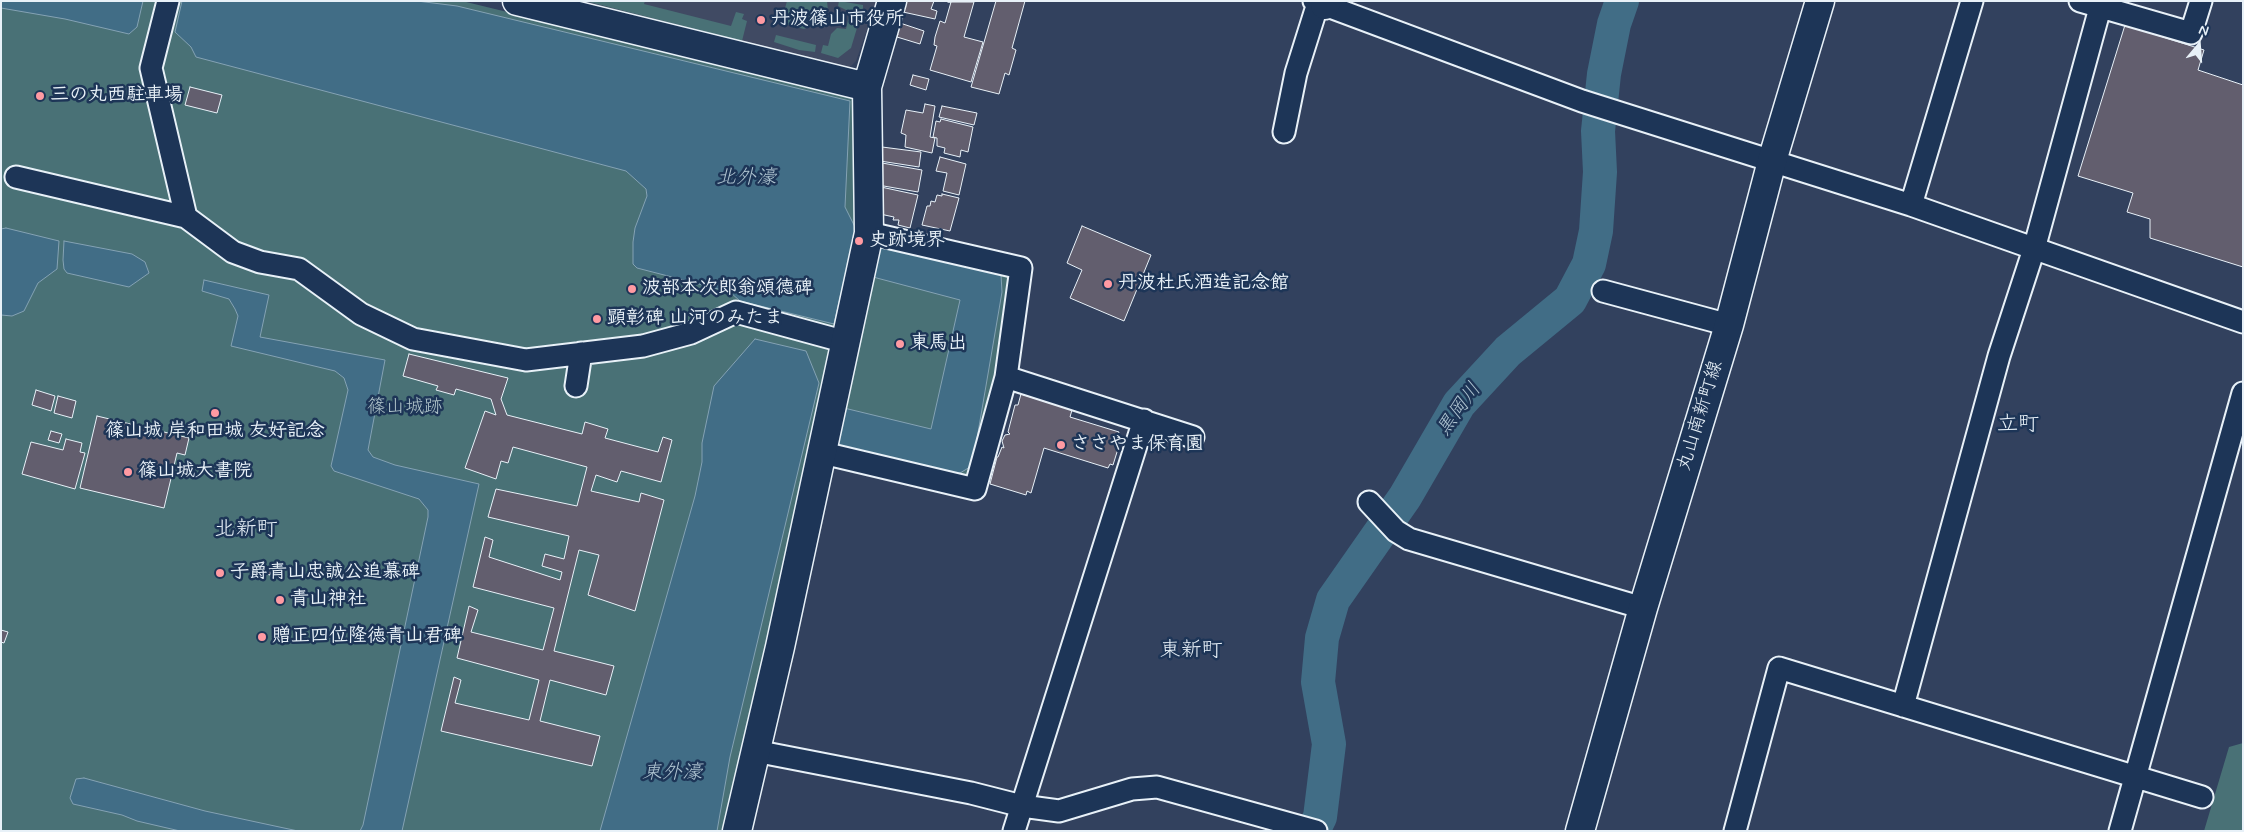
<!DOCTYPE html>
<html>
<head>
<meta charset="utf-8">
<style>
	body { margin:0 }
	#map { position:relative; width:2244px; height:832px; overflow:hidden; background:#32415e; font-family:Mynerve,sans-serif }
	canvas { display:block }
	.frame { position:absolute; inset:0; border:2px solid #e8f1f8; pointer-events:none }
	.north { position:absolute; left:2174px; top:20px; width:50px; height:50px; -webkit-text-stroke:4px #1d3557; paint-order:stroke; rotate:18deg; font-size:14px; font-weight:700; line-height:20px; text-align:center; color:#e8f1f8 }
	.north::after { content:''; display:block; margin:auto; width:18px; height:22px; background:#e8f1f8; clip-path:polygon(50% 0,100% 100%,50% 72%,0 100%) }
</style>
</head>
<body>
<div id="map">
<canvas width="2244" height="832"></canvas>
<div class="frame"></div>
<div class="north">N</div>
</div>
<script>
const c = document.querySelector('canvas').getContext('2d');
c.lineJoin = 'round';
function fill(path, color) {
  c.fillStyle = color;
  c.fill(path, 'evenodd');
}
function shape(rows) {
  const path = new Path2D();
  for (const r of rows) {
    path.moveTo(r[0], r[1]);
    for (let i = 2; i < r.length; i += 2) path.lineTo(r[i], r[i + 1]);
  }
  return path;
}
function trace(path, color, width, dash) {
  c.strokeStyle = color;
  c.lineWidth = width;
  c.lineCap = dash ? 'butt' : 'round';
  c.setLineDash(dash || []);
  c.stroke(path);
}
function write(font, color, halo, rows, align = 'center') {
  c.font = font + ' Mynerve,"Klee One",sans-serif';
  c.lineWidth = 5;
  c.setLineDash([]);
  c.textBaseline = 'middle';
  c.strokeStyle = halo;
  c.fillStyle = color;
  for (const [text, x, y, turn = 0] of rows) {
    c.save();
    c.translate(x, y);
    c.rotate((+turn || 0) * Math.PI / 180);
    c.textAlign = isNaN(turn) ? turn : align;
    if (halo) c.strokeText(text, 0, 0);
    c.fillText(text, 0, 0);
    c.restore();
  }
}
fill(shape([
	[579,1,877,1,856,61,850,67,842,68]
]), '#404a63');
fill(shape([
	[1,1,462,1,857,97,855,219,859,227,1021,277,976,489,819,448,729,831,1,831],
	[585,1,645,1,644,4,731,26,736,12,744,14,742,19,747,21,742,41],
	[787,1,827,1,828,11,820,22,804,29,781,23],
	[839,1,863,5,863,8,851,48,838,58,821,53,823,45,828,46,831,34,837,28,846,29,850,12,838,6],
	[776,35,816,45,815,52,799,50,774,42],
	[2243,743,2243,831,2204,831,2229,747]
]), '#497176');
const water = shape([
	[1,1,143,1,137,27,129,34,65,19,1,8,1,1],
	[182,1,417,1,457,6,850,101,845,207,856,229,834,324,740,301,730,292,637,268,633,264,633,242,635,228,647,196,646,189,626,171,196,57,191,47,175,32,182,1],
	[6,228,59,241,57,269,38,283,24,311,12,316,1,315,1,229,6,228],
	[64,241,132,254,145,262,149,273,129,287,67,273,64,269,63,260,64,241],
	[881,248,995,270,1001,275,1002,292,974,456,970,467,960,473,950,474,834,446,844,408,931,429,960,300,873,277,881,248],
	[204,280,269,295,260,337,385,360,368,450,373,457,395,465,479,484,402,831,360,831,363,825,428,517,428,510,419,499,334,471,331,466,348,390,344,378,335,371,231,346,238,316,235,309,229,299,202,291,204,280],
	[755,339,806,351,819,383,730,757,717,831,600,831,695,496,702,462,702,443,714,386,755,339],
	[84,778,205,811,298,831,180,831,137,821,122,815,73,804,70,798,76,779,84,778]
]);
fill(water, '#416d86');
trace(water, '#84a2b4', 1);
trace(shape([
	[1313,831,1320,817,1329,744,1318,682,1322,638,1333,600,1405,497,1459,404,1508,351,1570,300,1589,264,1596,231,1600,172,1598,131,1604,74,1614,24,1622,1]
]), '#416d86', 34);
const building = shape([
	[901,1,934,1,931,9,937,11,935,19,903,12,905,4,901,1],
	[996,1,1025,1,1012,48,1016,50,1009,75,1005,73,999,94,971,87,996,1],
	[948,2,974,2,964,37,983,42,971,82,930,70,937,46,934,45,935,37,940,21,945,23,951,2,948,2],
	[900,23,924,31,920,44,897,37,898,34,895,32,900,23],
	[2125,25,2204,50,2198,70,2243,85,2243,267,2150,238,2150,219,2127,212,2133,193,2078,176,2125,25],
	[913,75,929,79,926,90,910,85,913,75],
	[190,87,222,95,217,113,185,105,190,87],
	[925,104,935,106,930,137,935,138,932,153,905,147,906,135,901,133,906,110,923,113,925,104],
	[942,106,977,113,974,125,939,117,942,106],
	[941,119,973,127,968,152,961,150,960,157,944,153,945,148,937,146,937,138,933,137,936,121,940,122,941,119],
	[882,147,921,152,919,167,880,161,882,147],
	[940,157,966,164,959,195,943,191,947,173,936,171,940,157],
	[882,163,922,170,918,192,878,185,882,163],
	[881,187,918,195,910,228,898,225,899,220,893,220,894,217,880,214,883,199,878,198,881,187],
	[942,194,959,198,950,231,922,225,927,206,930,206,931,201,935,202,937,195,942,196,942,194],
	[1082,226,1151,255,1124,321,1070,298,1082,270,1067,263,1082,226],
	[409,354,508,378,501,399,507,415,582,434,585,422,608,429,605,438,658,452,663,437,672,440,661,482,621,471,617,482,596,475,591,491,639,502,641,493,664,500,635,611,588,595,599,555,579,550,554,651,614,666,606,695,550,680,540,721,600,736,592,766,441,731,454,677,461,680,455,703,529,720,539,680,457,658,469,606,478,610,471,632,543,650,554,608,473,587,485,537,493,540,489,557,560,580,562,572,542,566,545,554,564,559,569,536,488,517,496,489,577,506,587,467,513,447,508,463,501,461,496,479,465,468,485,411,496,415,491,399,456,389,454,395,436,390,438,386,403,376,409,354],
	[36,390,55,396,51,411,32,405,36,390],
	[1021,394,1072,410,1070,417,1119,432,1117,438,1121,439,1113,465,1110,464,1108,468,1044,448,1031,493,1027,491,1026,495,990,484,997,457,998,457,1002,447,1004,448,1002,441,1005,435,1010,434,1008,432,1015,405,1018,405,1021,394],
	[58,396,76,401,72,418,54,413,58,396],
	[97,416,189,438,185,455,177,453,164,508,80,488,97,416],
	[51,431,62,434,59,443,48,440,51,431],
	[66,439,82,443,80,452,85,453,75,489,22,474,31,442,63,450,66,439],
	[265,567,272,569,270,575,263,573,265,567],
	[1,630,8,632,4,643,1,642,1,630]
]);
fill(building, '#625e6e');
trace(building, '#e8f1f8', 1);
const minor = shape([
	[168,1,151,68,186,217],
	[1314,1,1582,101,1911,205,2243,322],
	[2080,1,2191,33,2201,1],
	[1284,132,1296,73,1318,3],
	[16,177,186,217,233,252,260,262,299,269,361,314,413,339,526,360,643,346,691,333,736,312,846,342],
	[1911,205,1972,1],
	[1603,291,1729,325],
	[1006,377,1193,437],
	[576,386,581,353],
	[823,453,975,489,1006,377,1021,268,869,233],
	[1369,502,1396,531,1409,539,1643,608],
	[1903,706,1999,356,2034,249,2100,8],
	[755,751,971,793,1022,806,1059,811,1132,789,1157,787,1316,831],
	[1014,831,1144,420],
	[1735,831,1779,668,2202,797],
	[2120,831,2243,393]
]);
const tertiary = shape([
	[517,1,867,87],
	[1325,5,1327,1],
	[737,831,780,647,869,233,867,87,892,1]
]);
const secondary = shape([
	[1580,831,1643,608,1729,325,1772,161,1820,1]
]);
trace(minor, '#e8f1f8', 25);
trace(tertiary, '#e8f1f8', 31);
trace(secondary, '#e8f1f8', 31);
trace(minor, '#1d3557', 21);
trace(tertiary, '#1d3557', 28);
trace(secondary, '#1d3557', 28);
for (const [x, y, r, color] of [
	[761,20,5,"#ff9aa2"],
	[40,96,5,"#ff9aa2"],
	[859,241,5,"#ff9aa2"],
	[1108,284,5,"#ff9aa2"],
	[632,289,5,"#ff9aa2"],
	[597,319,5,"#ff9aa2"],
	[900,344,5,"#ff9aa2"],
	[215,413,5,"#ff9aa2"],
	[1061,445,5,"#ff9aa2"],
	[128,472,5,"#ff9aa2"],
	[220,573,5,"#ff9aa2"],
	[280,600,5,"#ff9aa2"],
	[262,637,5,"#ff9aa2"]
]) {
  const dot = new Path2D();
  dot.arc(x, y, r, 0, 2 * Math.PI);
  c.fillStyle = color;
  c.fill(dot);
  trace(dot, '#1d3557', 2);
}
write('bold 19px', '#e8f1f8', '#1d3557', [
	["丹波篠山市役所",771,20],
	["三の丸西駐車場",50,96],
	["史跡境界",869,241],
	["丹波杜氏酒造記念館",1118,284],
	["波部本次郎翁頌德碑",642,289],
	["顕彰碑 山河のみたま",607,319],
	["東馬出",910,344],
	["篠山城 岸和田城 友好記念",215,432,"center"],
	["ささやま保育園",1071,445],
	["篠山城大書院",138,472],
	["子爵青山忠誠公追慕碑",230,573],
	["青山神社",290,600],
	["贈正四位隆徳青山君碑",272,637]
], 'left');
write('19px', '#b0c4ca', '#1d3557', [
	["篠山城跡",405,408]
]);
write('19px', '#e8f1f8', '#1d3557', [
	["丸山南新町線",1701,416,-73]
]);
write('italic 20px', '#aec3d0', '#1d3557', [
	["北外濠",746,179],
	["黒岡川",1460,410,-54],
	["東外濠",672,774]
]);
write('21px', '#e8f1f8', '#1d3557', [
	["立町",2018,426],
	["北新町",246,531],
	["東新町",1191,652]
]);
</script>
</body>
</html>
